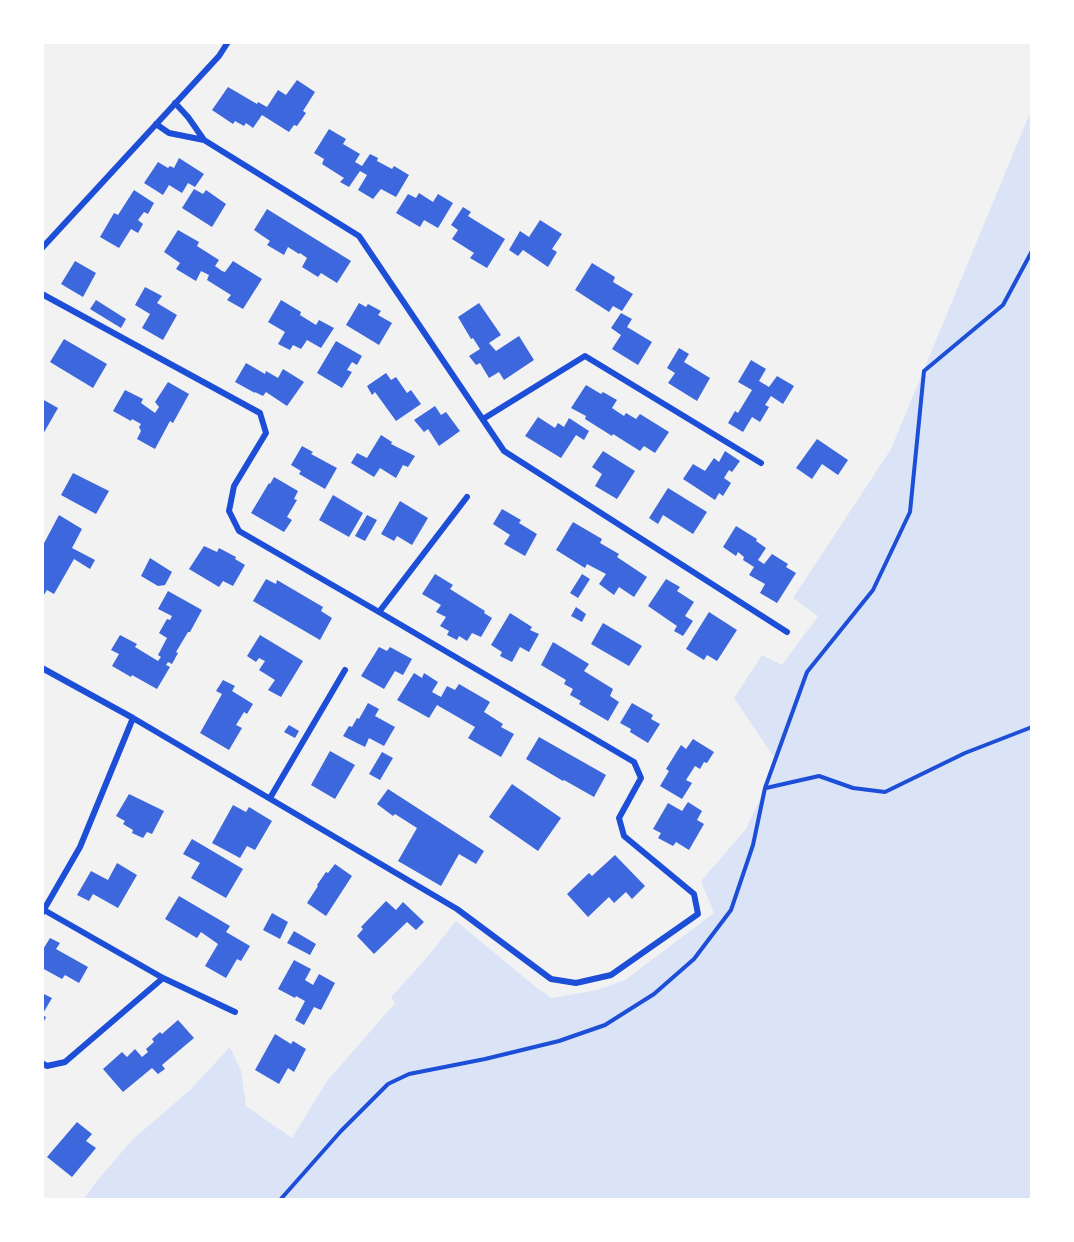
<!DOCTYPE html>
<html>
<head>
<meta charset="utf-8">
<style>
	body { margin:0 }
	#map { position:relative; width:1074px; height:1242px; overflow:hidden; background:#f2f2f2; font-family:Literata,serif }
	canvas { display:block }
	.frame { position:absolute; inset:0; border:44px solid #fff; pointer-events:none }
</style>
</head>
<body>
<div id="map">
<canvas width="1074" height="1242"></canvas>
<div class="frame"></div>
</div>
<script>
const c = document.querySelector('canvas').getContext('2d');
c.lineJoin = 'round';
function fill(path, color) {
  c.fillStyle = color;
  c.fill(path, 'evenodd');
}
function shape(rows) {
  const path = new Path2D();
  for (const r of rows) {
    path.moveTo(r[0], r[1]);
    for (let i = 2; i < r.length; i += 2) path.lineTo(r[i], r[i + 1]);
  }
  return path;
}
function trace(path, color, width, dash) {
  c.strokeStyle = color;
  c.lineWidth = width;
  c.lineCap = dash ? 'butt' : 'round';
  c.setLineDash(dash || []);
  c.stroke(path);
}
fill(shape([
	[1032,108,1032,1200,83,1200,96,1182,132,1140,190,1090,230,1047,241,1071,246,1106,292,1138,327,1081,395,1003,391,997,423,962,456,921,537,988,552,998,597,990,625,980,714,913,701,881,746,829,777,762,734,698,762,655,782,665,818,616,793,598,891,449]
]), '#dbe4f7');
fill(shape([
	[297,80,315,92,303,111,306,113,297,126,294,125,289,132,262,115,253,128,246,123,244,126,235,121,233,124,212,110,228,87,257,104,258,102,267,107,278,90,286,95],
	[329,129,346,139,343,144,360,154,355,162,362,166,370,154,378,158,377,161,392,169,394,166,409,175,396,197,381,189,373,199,358,190,367,175,360,171,349,187,340,182,344,178,322,164,324,159,314,153],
	[179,158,204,174,195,187,188,183,182,193,169,185,163,195,144,183,158,162,168,168,170,166,174,168],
	[194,189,203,194,206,190,226,204,212,227,182,208],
	[134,190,154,203,148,214,144,212,138,220,143,224,138,233,131,229,119,248,100,237,114,213,118,215],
	[419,193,433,202,438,194,453,203,438,228,424,220,420,227,396,213,408,194,416,198],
	[463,207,471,212,468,216,505,239,487,268,470,258,474,253,452,239,458,230,451,225],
	[267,209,351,261,337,283,321,273,318,277,302,267,307,258,300,253,299,254,288,247,284,255,267,245,270,241,254,230],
	[540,220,562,234,552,249,557,252,548,267,523,250,518,256,509,250,520,231,529,237],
	[178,230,199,242,197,246,219,260,215,266,222,271,225,272,233,261,262,279,243,309,227,300,231,295,207,280,209,275,201,271,196,281,176,269,180,263,164,252],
	[75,261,96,273,83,297,61,284],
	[592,263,615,277,613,282,633,294,622,311,613,306,609,312,575,290],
	[145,287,162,296,157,303,177,315,163,340,142,328,150,314,135,305],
	[96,300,126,319,121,328,90,309],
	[281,300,301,312,300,315,316,325,319,320,334,328,321,348,307,340,301,349,293,345,290,350,278,344,285,332,268,322],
	[359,303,366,307,368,304,381,311,378,315,392,323,379,345,346,325],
	[479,303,501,335,489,343,496,351,519,336,534,360,504,380,499,372,489,378,480,363,476,365,469,356,480,349,473,338,471,339,458,317],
	[621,313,632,319,627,327,652,342,638,365,612,349,621,335,611,328],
	[64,339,107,364,93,388,50,362],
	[336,341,362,356,357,365,352,362,347,370,352,372,342,388,317,373],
	[679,348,689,354,684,362,710,378,697,401,668,383,675,373,667,368],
	[751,360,766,369,759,381,769,387,777,376,794,386,783,404,771,396,765,405,769,407,760,422,752,417,743,432,728,423,735,411,738,413,752,390,738,382],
	[246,363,265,374,266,371,278,378,283,369,304,382,287,406,266,392,263,396,255,392,255,393,235,382],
	[386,373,391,380,396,377,407,393,411,390,421,404,396,421,375,392,372,395,367,386],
	[168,382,189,394,173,423,170,421,155,449,137,439,141,431,139,427,141,424,132,419,131,421,113,411,125,390,143,399,141,403,155,413,159,407,155,402],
	[586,385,601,394,603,392,617,400,612,408,624,416,626,413,636,419,640,414,669,432,655,453,644,446,640,451,613,434,612,436,585,419,586,416,571,408],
	[42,399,58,408,42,436],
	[435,406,441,415,446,412,460,431,439,446,428,429,424,432,414,420],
	[538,417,555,428,558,423,564,427,569,418,589,431,584,440,576,435,561,458,525,436],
	[381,435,392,442,391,444,415,456,408,467,403,465,396,478,380,468,374,477,351,463,357,453,367,458],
	[817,439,848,460,838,475,822,464,812,479,796,468],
	[302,446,313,452,311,454,337,468,325,489,299,474,301,471,291,465],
	[603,451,635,471,617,499,595,486,602,474,592,467],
	[725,451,740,461,732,472,729,470,724,478,731,483,723,496,719,493,715,500,683,479,693,464,705,471,714,458,719,462],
	[73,473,109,491,96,514,61,495],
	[274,477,298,491,294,499,297,500,287,517,292,520,284,532,251,513,269,483,270,484],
	[668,488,707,512,693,534,663,515,658,524,649,518],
	[333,495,363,513,349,537,319,520],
	[400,501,428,518,412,545,397,536,394,541,381,534],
	[502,509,521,520,519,523,537,534,525,556,504,544,510,535,493,524],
	[59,515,82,529,72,548,95,560,90,569,74,559,54,594,47,590,42,598,42,547],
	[367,515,377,520,365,541,355,536],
	[573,522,602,539,600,543,619,554,617,557,647,577,634,597,619,587,614,595,599,584,606,574,587,564,585,568,556,550],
	[736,526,757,539,756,541,766,548,758,560,764,564,772,554,788,564,786,567,796,573,777,603,760,593,765,584,749,575,754,567,743,560,744,557,738,552,736,556,723,547],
	[204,546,217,552,219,548,236,557,235,559,245,565,233,586,223,581,219,587,189,569],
	[150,558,172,572,165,585,158,586,141,576],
	[435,574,453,585,450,589,485,611,484,613,492,618,481,637,472,633,467,641,459,636,457,640,447,635,449,631,440,626,446,617,436,612,441,605,422,594],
	[582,574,590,579,578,598,570,593],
	[266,579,276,584,277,580,323,607,321,611,332,618,320,640,253,601],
	[666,579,680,587,677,591,694,602,685,616,693,621,683,636,674,631,677,626,648,606],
	[168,591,202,610,190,632,188,632,176,652,178,653,172,664,168,662,166,665,170,667,157,689,132,675,131,677,112,666,119,654,111,650,120,635,137,644,135,647,158,661,161,657,158,655,167,638,159,633,167,619,170,620,172,616,158,609],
	[576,607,586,614,582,622,571,616],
	[709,612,737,630,717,661,707,655,704,660,686,649],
	[510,613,532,627,530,630,539,634,529,652,520,647,512,662,500,656,502,652,491,645],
	[603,623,642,646,629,666,591,644],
	[260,635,303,661,281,697,268,690,275,680,259,670,265,661,259,658,256,662,247,656],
	[553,642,589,664,584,671,613,689,610,696,619,702,608,721,579,704,581,701,570,695,573,689,564,684,566,680,541,665],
	[379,647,387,651,390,647,412,659,403,675,395,671,384,689,361,676],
	[414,673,422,678,424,673,438,682,432,692,441,697,447,686,455,690,459,684,490,702,484,712,503,724,501,727,514,734,501,757,468,738,475,727,437,705,429,718,397,700],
	[223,680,235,686,232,691,253,704,247,714,244,712,236,725,242,728,229,750,200,733,222,694,216,691],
	[368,703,379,709,375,716,395,727,384,746,369,738,365,747,343,736,349,726,352,727,357,718,359,719],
	[632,703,653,715,651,719,660,724,648,743,630,732,631,729,620,723],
	[289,725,299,731,295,738,284,732],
	[539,737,606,775,594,797,564,780,563,781,526,759],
	[693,739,714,752,707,763,704,762,700,769,695,766,686,780,692,783,682,799,660,786,669,771,666,769,681,745,686,749],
	[330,751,355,765,335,799,311,785],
	[382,752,393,758,380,780,369,774],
	[512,784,561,818,538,851,489,817],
	[388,789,484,851,476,864,459,854,441,886,398,861,417,828,395,814,393,816,377,804],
	[129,794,164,811,152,834,147,832,143,838,132,833,133,830,123,824,125,821,116,816],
	[688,802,702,811,697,820,704,824,689,850,676,842,673,846,658,838,661,833,653,829,668,803,682,811],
	[233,805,246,812,249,807,272,821,255,850,247,846,240,858,212,843],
	[192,839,243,869,226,898,191,878,200,863,183,854],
	[615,855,645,886,632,899,626,892,614,903,609,897,588,917,567,894,589,873,592,876],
	[117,863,137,875,118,908,93,894,89,901,77,895,91,871,108,880],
	[335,864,352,876,326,916,307,903,318,886,317,885,326,872,328,873],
	[179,896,230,926,226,932,250,946,241,961,237,959,226,978,205,966,218,944,201,932,197,938,165,919],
	[386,901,396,910,403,902,424,922,416,930,407,922,374,954,357,936,363,929,361,927],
	[272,913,288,922,280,939,263,930],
	[294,931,316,944,310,955,287,943],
	[50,938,60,943,56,949,88,967,79,983,65,975,62,979,42,968,42,951],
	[294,960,311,969,305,980,313,985,319,974,335,983,321,1010,314,1007,304,1025,295,1020,305,1001,296,996,295,998,278,989],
	[42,993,52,998,42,1015,46,1017,42,1025],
	[178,1020,194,1038,162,1065,165,1069,158,1074,152,1068,123,1092,103,1069,122,1052,127,1057,135,1049,142,1057,148,1052,146,1049,154,1042,152,1039,160,1032,162,1034],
	[275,1034,291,1044,293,1041,306,1049,294,1072,288,1068,279,1084,255,1070],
	[77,1122,92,1134,86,1141,96,1148,72,1177,47,1157]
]), '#3d67dc');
trace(shape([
	[766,788,819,776,853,788,885,792,965,753,1032,727],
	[280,1200,341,1131,388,1084,409,1074,485,1059,559,1041,605,1025,654,994,694,959,731,910,753,845,765,788,807,672,873,590,910,512,924,371,1003,305,1032,251]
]), '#1d4ed8', 4);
trace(shape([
	[156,124,169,133,204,140,188,117,175,103],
	[204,140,359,236,504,451,787,632],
	[42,248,219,56,228,42],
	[42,294,260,413,266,433,234,486,229,511,239,531,379,612,634,762,641,778,619,818,624,836,694,894,698,914,611,975,576,983,551,979,457,909,133,718,42,668],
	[483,419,585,356,761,463],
	[379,612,467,497],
	[270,798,345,670],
	[42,913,80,847,133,718],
	[163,978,235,1012],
	[42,1063,47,1066,65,1062,163,978,44,910]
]), '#1d4ed8', 6);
</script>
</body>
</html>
